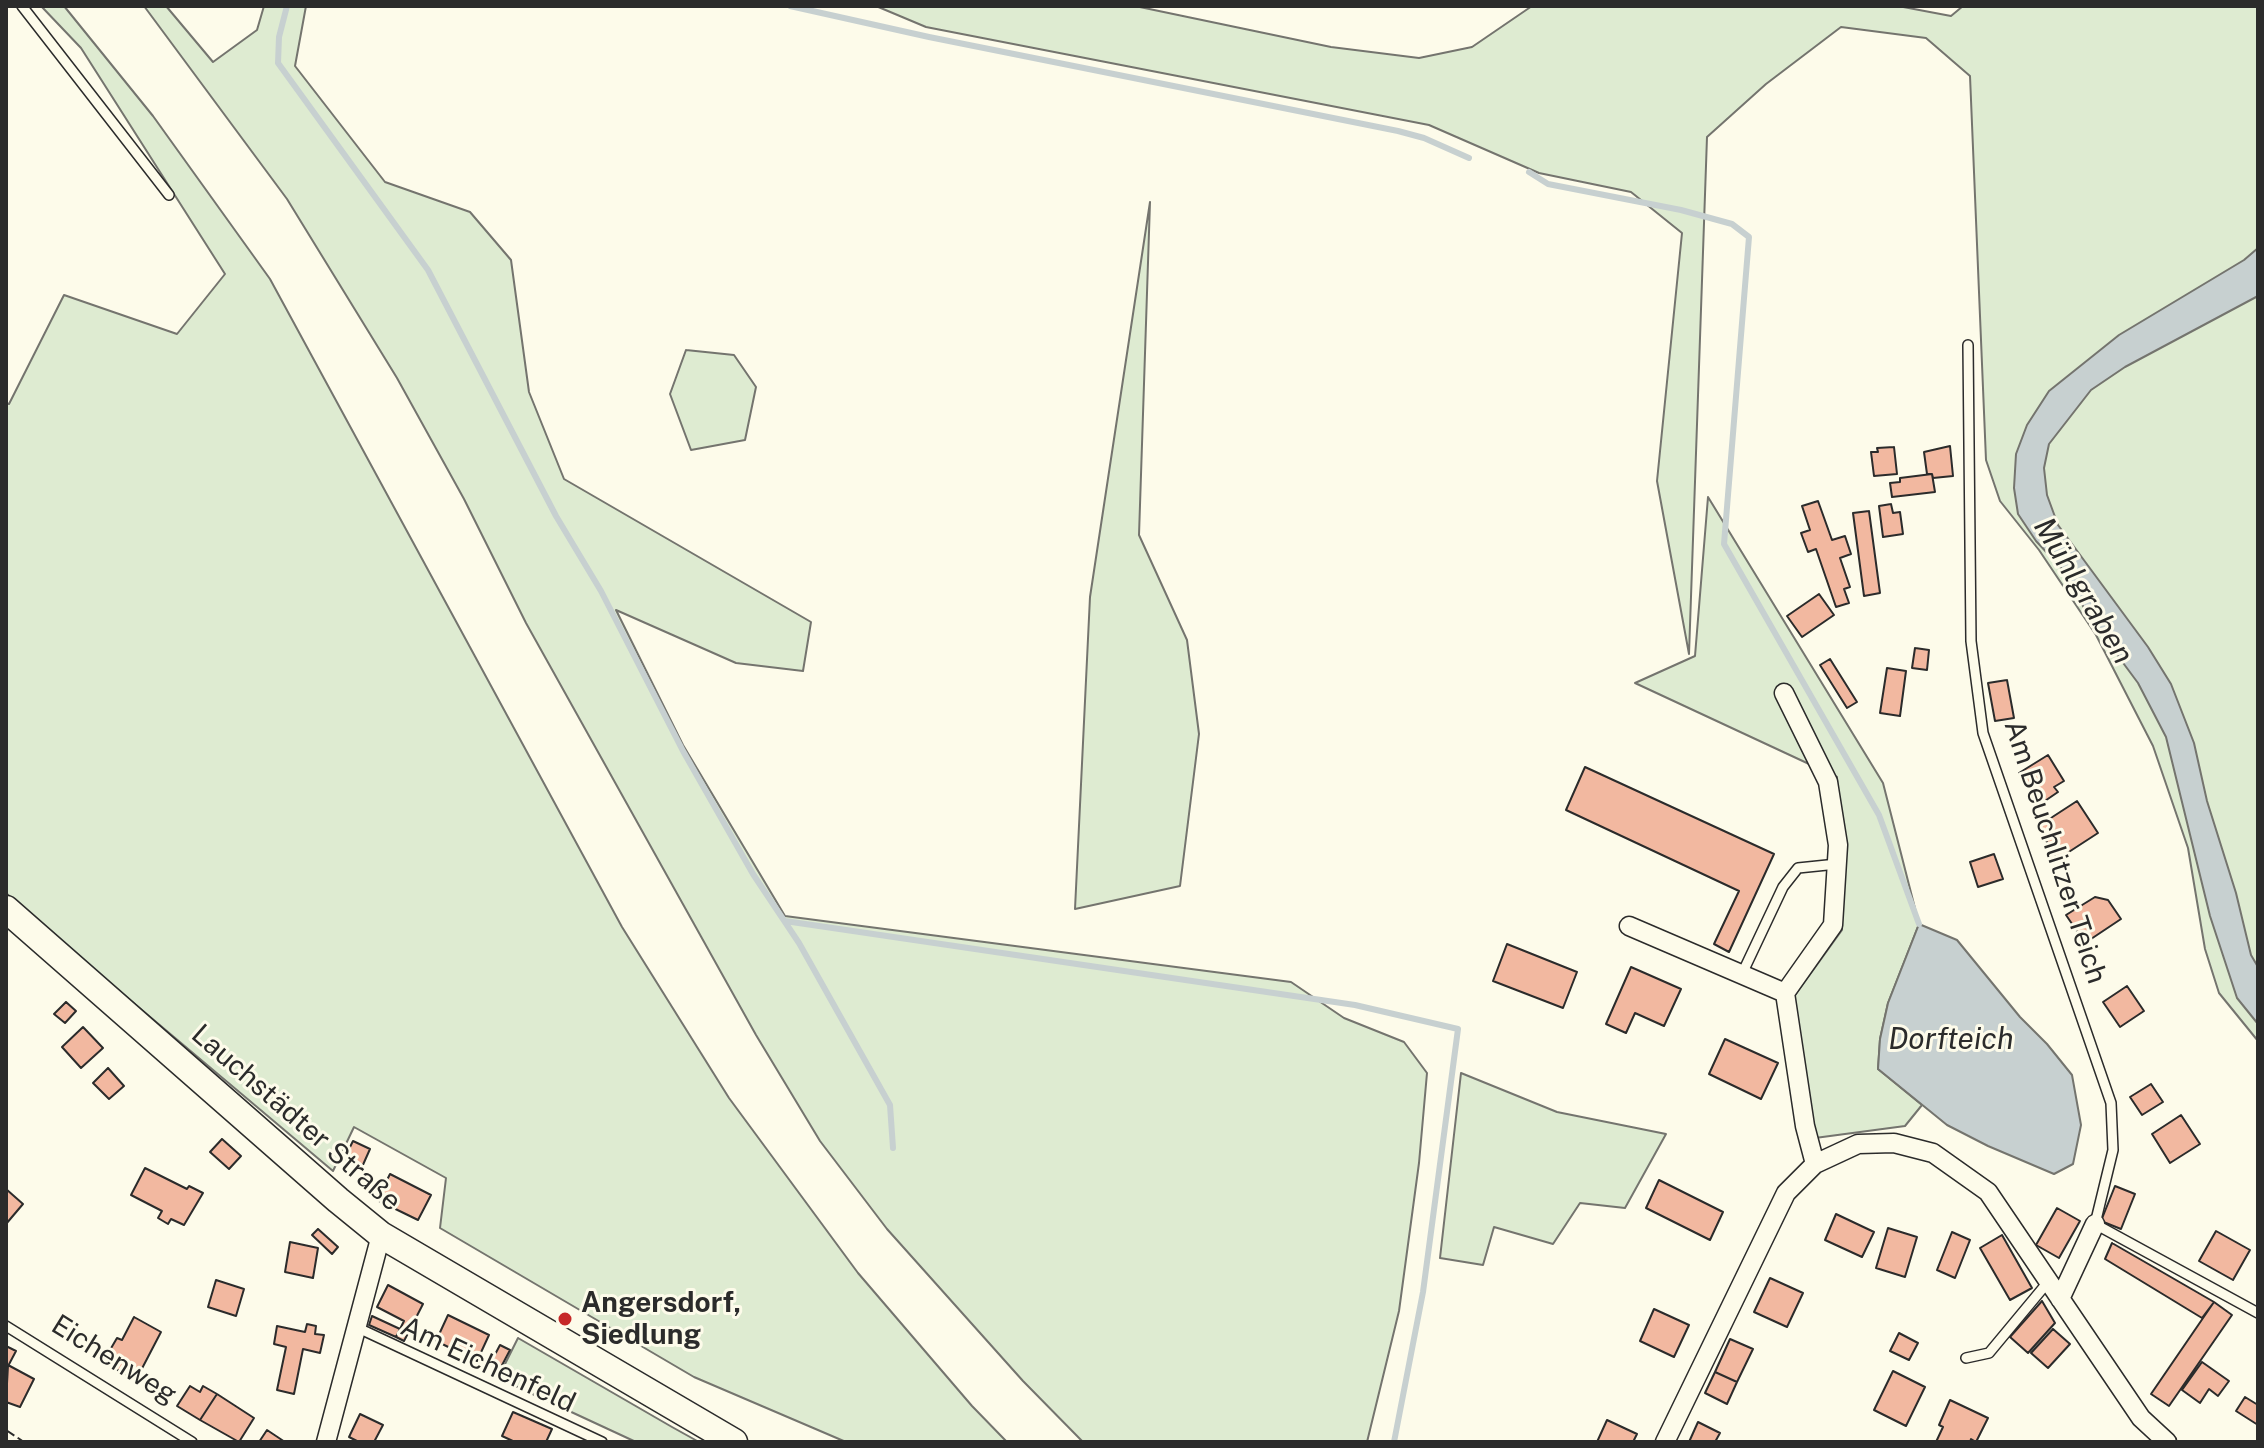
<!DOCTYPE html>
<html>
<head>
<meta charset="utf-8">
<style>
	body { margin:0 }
	#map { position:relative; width:2264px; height:1448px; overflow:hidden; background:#fdfbea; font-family:"Public Sans",sans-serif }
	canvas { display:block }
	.frame { position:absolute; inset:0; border:8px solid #2b2b2b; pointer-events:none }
</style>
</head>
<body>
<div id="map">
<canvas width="2264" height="1448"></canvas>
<div class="frame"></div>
</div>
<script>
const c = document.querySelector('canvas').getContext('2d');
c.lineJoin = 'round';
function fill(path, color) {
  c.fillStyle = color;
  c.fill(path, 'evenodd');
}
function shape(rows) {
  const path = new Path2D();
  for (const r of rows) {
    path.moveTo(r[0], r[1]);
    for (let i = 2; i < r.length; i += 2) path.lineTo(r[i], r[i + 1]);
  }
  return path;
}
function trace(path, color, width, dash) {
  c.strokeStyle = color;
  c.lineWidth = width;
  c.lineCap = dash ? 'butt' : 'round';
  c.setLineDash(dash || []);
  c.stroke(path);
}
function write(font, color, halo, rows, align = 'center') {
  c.font = font + ' "Public Sans",sans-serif';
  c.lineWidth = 6;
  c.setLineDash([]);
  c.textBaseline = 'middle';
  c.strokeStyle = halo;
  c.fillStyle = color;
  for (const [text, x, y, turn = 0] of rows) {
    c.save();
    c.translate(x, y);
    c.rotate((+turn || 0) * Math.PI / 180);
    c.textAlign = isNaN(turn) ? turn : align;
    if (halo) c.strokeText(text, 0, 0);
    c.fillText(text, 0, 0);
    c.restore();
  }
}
const green = shape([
	[41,6,64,6,153,116,270,279,622,927,729,1098,858,1273,972,1406,1007,1442,846,1442,694,1377,440,1228,446,1178,354,1127,333,1171,54,936,6,893,6,403,9,404,64,295,177,334,225,274,81,48,41,6],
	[144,6,166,6,213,62,257,30,264,6,306,6,295,66,385,182,470,212,511,260,529,392,564,479,811,622,803,671,736,663,616,610,683,745,785,916,1291,982,1344,1018,1404,1042,1427,1073,1419,1163,1399,1311,1367,1442,1083,1442,1023,1381,887,1229,820,1141,756,1035,526,623,464,499,397,378,287,199,144,6],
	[876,6,1135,6,1331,47,1419,58,1472,47,1532,6,1898,6,1951,16,1963,6,2258,6,2258,1041,2219,993,2205,949,2188,848,2153,746,2096,635,2039,550,2000,501,1986,460,1970,76,1926,38,1841,27,1766,84,1707,137,1689,654,1657,481,1682,233,1631,192,1539,173,1429,125,926,27,876,6],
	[1150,202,1139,535,1187,640,1199,734,1180,886,1075,909,1090,597,1150,202],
	[686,350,734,355,756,387,745,440,691,450,670,394,686,350],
	[1708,497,1883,783,1919,924,1888,1003,1880,1039,1878,1069,1922,1105,1905,1126,1815,1138,1793,998,1842,930,1837,777,1635,683,1695,656,1708,497],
	[1461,1073,1557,1112,1666,1134,1625,1208,1580,1203,1553,1244,1494,1227,1483,1265,1440,1258,1461,1073],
	[518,1338,672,1427,699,1442,636,1442,498,1378,518,1338]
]);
fill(green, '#deebd1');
trace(green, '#74746e', 2);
const water = shape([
	[2258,248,2258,296,2125,367,2091,390,2049,444,2044,468,2047,495,2058,525,2148,647,2171,684,2194,743,2207,801,2236,893,2251,955,2258,967,2258,1024,2237,998,2210,916,2166,737,2138,683,2089,617,2063,570,2036,541,2018,514,2014,488,2016,454,2027,425,2049,391,2119,335,2244,260,2258,248],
	[1919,924,1957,940,2020,1017,2047,1044,2072,1075,2081,1125,2073,1164,2054,1174,1988,1146,1947,1125,1878,1069,1880,1039,1888,1003,1919,924]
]);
fill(water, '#c7d0d0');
trace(water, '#74746e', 2);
trace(shape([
	[287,6,279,37,278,63,428,270,556,516,601,591,683,751,753,874,799,943,890,1105,893,1148],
	[790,6,929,37,1398,131,1424,138,1469,158],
	[1529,172,1548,184,1681,210,1732,224,1749,237,1724,544,1879,815,1919,924],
	[785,921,1355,1005,1458,1029,1423,1292,1394,1442]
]), '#c7d0d0', 6);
const building = shape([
	[1950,446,1953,476,1933,478,1932,474,1927,474,1924,452,1950,446],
	[1894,447,1897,474,1874,476,1871,452,1878,452,1877,448,1894,447],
	[1932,474,1935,492,1892,497,1890,483,1900,482,1900,478,1932,474],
	[1818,501,1832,540,1845,536,1851,554,1840,558,1850,587,1844,589,1849,603,1836,607,1816,549,1808,552,1801,533,1810,530,1802,506,1818,501],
	[1891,504,1893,513,1900,512,1903,534,1883,537,1879,506,1891,504],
	[1869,511,1880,593,1864,596,1853,513,1869,511],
	[1819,594,1834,615,1802,637,1787,616,1819,594],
	[1915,648,1929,650,1927,670,1912,668,1915,648],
	[1830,659,1857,702,1847,708,1820,665,1830,659],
	[1887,668,1906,671,1900,716,1880,713,1887,668],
	[2007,680,2014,718,1995,721,1988,683,2007,680],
	[2048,755,2064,781,2054,787,2058,792,2039,805,2019,773,2048,755],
	[1585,767,1774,854,1729,952,1714,944,1739,891,1566,810,1585,767],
	[2077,801,2098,833,2058,859,2037,827,2077,801],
	[1994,854,2003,879,1978,887,1970,862,1994,854],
	[2095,897,2108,900,2121,919,2085,943,2066,915,2095,897],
	[1507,944,1577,972,1563,1008,1493,981,1507,944],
	[1631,967,1681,989,1664,1026,1635,1013,1626,1033,1606,1024,1631,967],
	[2127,986,2144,1011,2120,1027,2103,1002,2127,986],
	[66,1002,76,1011,65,1023,54,1014,66,1002],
	[83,1027,103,1048,81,1068,62,1047,83,1027],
	[1725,1039,1778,1063,1761,1099,1709,1074,1725,1039],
	[108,1068,124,1086,109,1099,93,1083,108,1068],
	[2151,1084,2163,1102,2142,1115,2130,1097,2151,1084],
	[2181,1115,2200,1144,2170,1163,2152,1134,2181,1115],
	[222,1139,241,1156,229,1169,210,1152,222,1139],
	[353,1141,370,1149,362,1167,344,1159,353,1141],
	[145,1168,187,1189,189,1186,203,1193,184,1225,171,1219,168,1224,158,1218,162,1211,131,1195,145,1168],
	[390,1174,431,1195,418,1220,377,1200,390,1174],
	[1659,1180,1723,1212,1710,1240,1646,1208,1659,1180],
	[2115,1186,2135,1194,2121,1229,2101,1221,2115,1186],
	[6,1189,23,1204,6,1224,6,1189],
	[2057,1208,2080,1221,2059,1258,2036,1245,2057,1208],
	[1836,1214,1874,1232,1862,1257,1825,1240,1836,1214],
	[1888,1228,1917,1237,1905,1277,1876,1268,1888,1228],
	[318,1229,338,1247,332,1254,312,1235,318,1229],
	[2216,1231,2250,1250,2233,1280,2199,1261,2216,1231],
	[1952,1232,1970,1240,1955,1278,1937,1270,1952,1232],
	[2002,1235,2032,1288,2010,1300,1980,1248,2002,1235],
	[290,1242,318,1248,313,1278,285,1272,290,1242],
	[2112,1243,2214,1302,2202,1318,2105,1259,2112,1243],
	[1770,1278,1803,1293,1787,1327,1754,1312,1770,1278],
	[216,1280,244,1289,236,1316,208,1307,216,1280],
	[388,1285,423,1304,404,1341,396,1337,404,1321,377,1307,388,1285],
	[2042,1301,2055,1323,2028,1353,2010,1337,2042,1301],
	[2214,1302,2232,1315,2169,1406,2151,1394,2214,1302],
	[1654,1309,1689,1325,1674,1357,1640,1341,1654,1309],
	[448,1315,489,1335,477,1361,436,1341,448,1315],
	[372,1316,400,1329,396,1337,369,1325,372,1316],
	[134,1317,161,1332,136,1380,103,1362,117,1338,122,1340,134,1317],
	[307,1324,316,1326,315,1334,324,1335,320,1353,303,1349,294,1394,277,1390,286,1347,274,1344,277,1326,305,1332,307,1324],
	[2053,1329,2070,1344,2048,1368,2031,1353,2053,1329],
	[1899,1333,1918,1343,1909,1360,1890,1351,1899,1333],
	[1730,1339,1753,1349,1737,1382,1715,1372,1730,1339],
	[500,1345,510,1350,500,1369,490,1364,500,1345],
	[6,1346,16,1351,6,1370,6,1346],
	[2202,1362,2229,1381,2218,1396,2209,1389,2200,1403,2182,1390,2202,1362],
	[8,1365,34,1379,20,1407,6,1402,8,1365],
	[1893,1371,1925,1387,1906,1426,1874,1410,1893,1371],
	[1715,1372,1737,1382,1727,1404,1705,1393,1715,1372],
	[190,1386,200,1392,203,1386,217,1394,200,1420,177,1406,190,1386],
	[217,1394,254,1418,239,1442,200,1420,217,1394],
	[2245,1397,2258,1405,2258,1425,2236,1411,2245,1397],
	[1950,1400,1988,1418,1976,1442,1971,1439,1970,1442,1936,1442,1943,1427,1939,1425,1950,1400],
	[513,1412,552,1429,546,1442,515,1442,502,1436,513,1412],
	[360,1414,383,1425,374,1442,359,1442,349,1437,360,1414],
	[1607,1420,1637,1434,1633,1442,1597,1442,1607,1420],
	[1698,1422,1720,1433,1715,1442,1689,1442,1698,1422],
	[267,1430,285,1442,259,1442,267,1430]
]);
fill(building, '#f2b8a0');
trace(building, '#2b2b2b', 2);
const service = shape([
	[22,6,169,195],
	[1968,345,1971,641,1983,733,2111,1103,2113,1150,2095,1224,2258,1313],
	[1741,976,1783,887,1798,868,1837,864],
	[6,1326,192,1442],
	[356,1327,602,1442],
	[1966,1358,1989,1353,2048,1282]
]);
const minor = shape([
	[1784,693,1828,782,1838,845,1833,925,1785,993,1805,1126,1815,1164],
	[1629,926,1785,993],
	[2060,1299,2095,1224],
	[326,1442,381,1235],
	[1665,1442,1786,1193,1815,1164,1858,1144,1894,1143,1933,1153,1988,1192,2141,1418,2167,1442]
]);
const secondary = shape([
	[6,909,338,1200,381,1235,734,1442]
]);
trace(service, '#2b2b2b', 12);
trace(minor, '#2b2b2b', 21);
trace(secondary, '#2b2b2b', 29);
trace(service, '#fdfbea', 9);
trace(minor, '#fdfbea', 18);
trace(secondary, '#fdfbea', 26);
trace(shape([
	[6,1430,24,1442]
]), '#2b2b2b', 2, [10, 4]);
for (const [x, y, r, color] of [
	[565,1319,8,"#c62828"]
]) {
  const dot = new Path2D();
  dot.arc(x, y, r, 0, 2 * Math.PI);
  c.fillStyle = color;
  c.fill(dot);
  trace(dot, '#fdfbea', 3);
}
write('28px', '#2b2b2b', '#fdfbea', [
	["Am Beuchlitzer Teich",2055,852,72],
	["Lauchstädter Straße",296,1118,41],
	["Eichenweg",114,1360,32],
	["Am Eichenfeld",488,1365,25]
]);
write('bold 28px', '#2b2b2b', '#fdfbea', [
	["Angersdorf,",581,1303],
	["Siedlung",581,1335]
], 'left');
write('italic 30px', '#2b2b2b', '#fdfbea', [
	["Mühlgraben",2083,591,59],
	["Dorfteich",1951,1040]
]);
</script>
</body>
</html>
